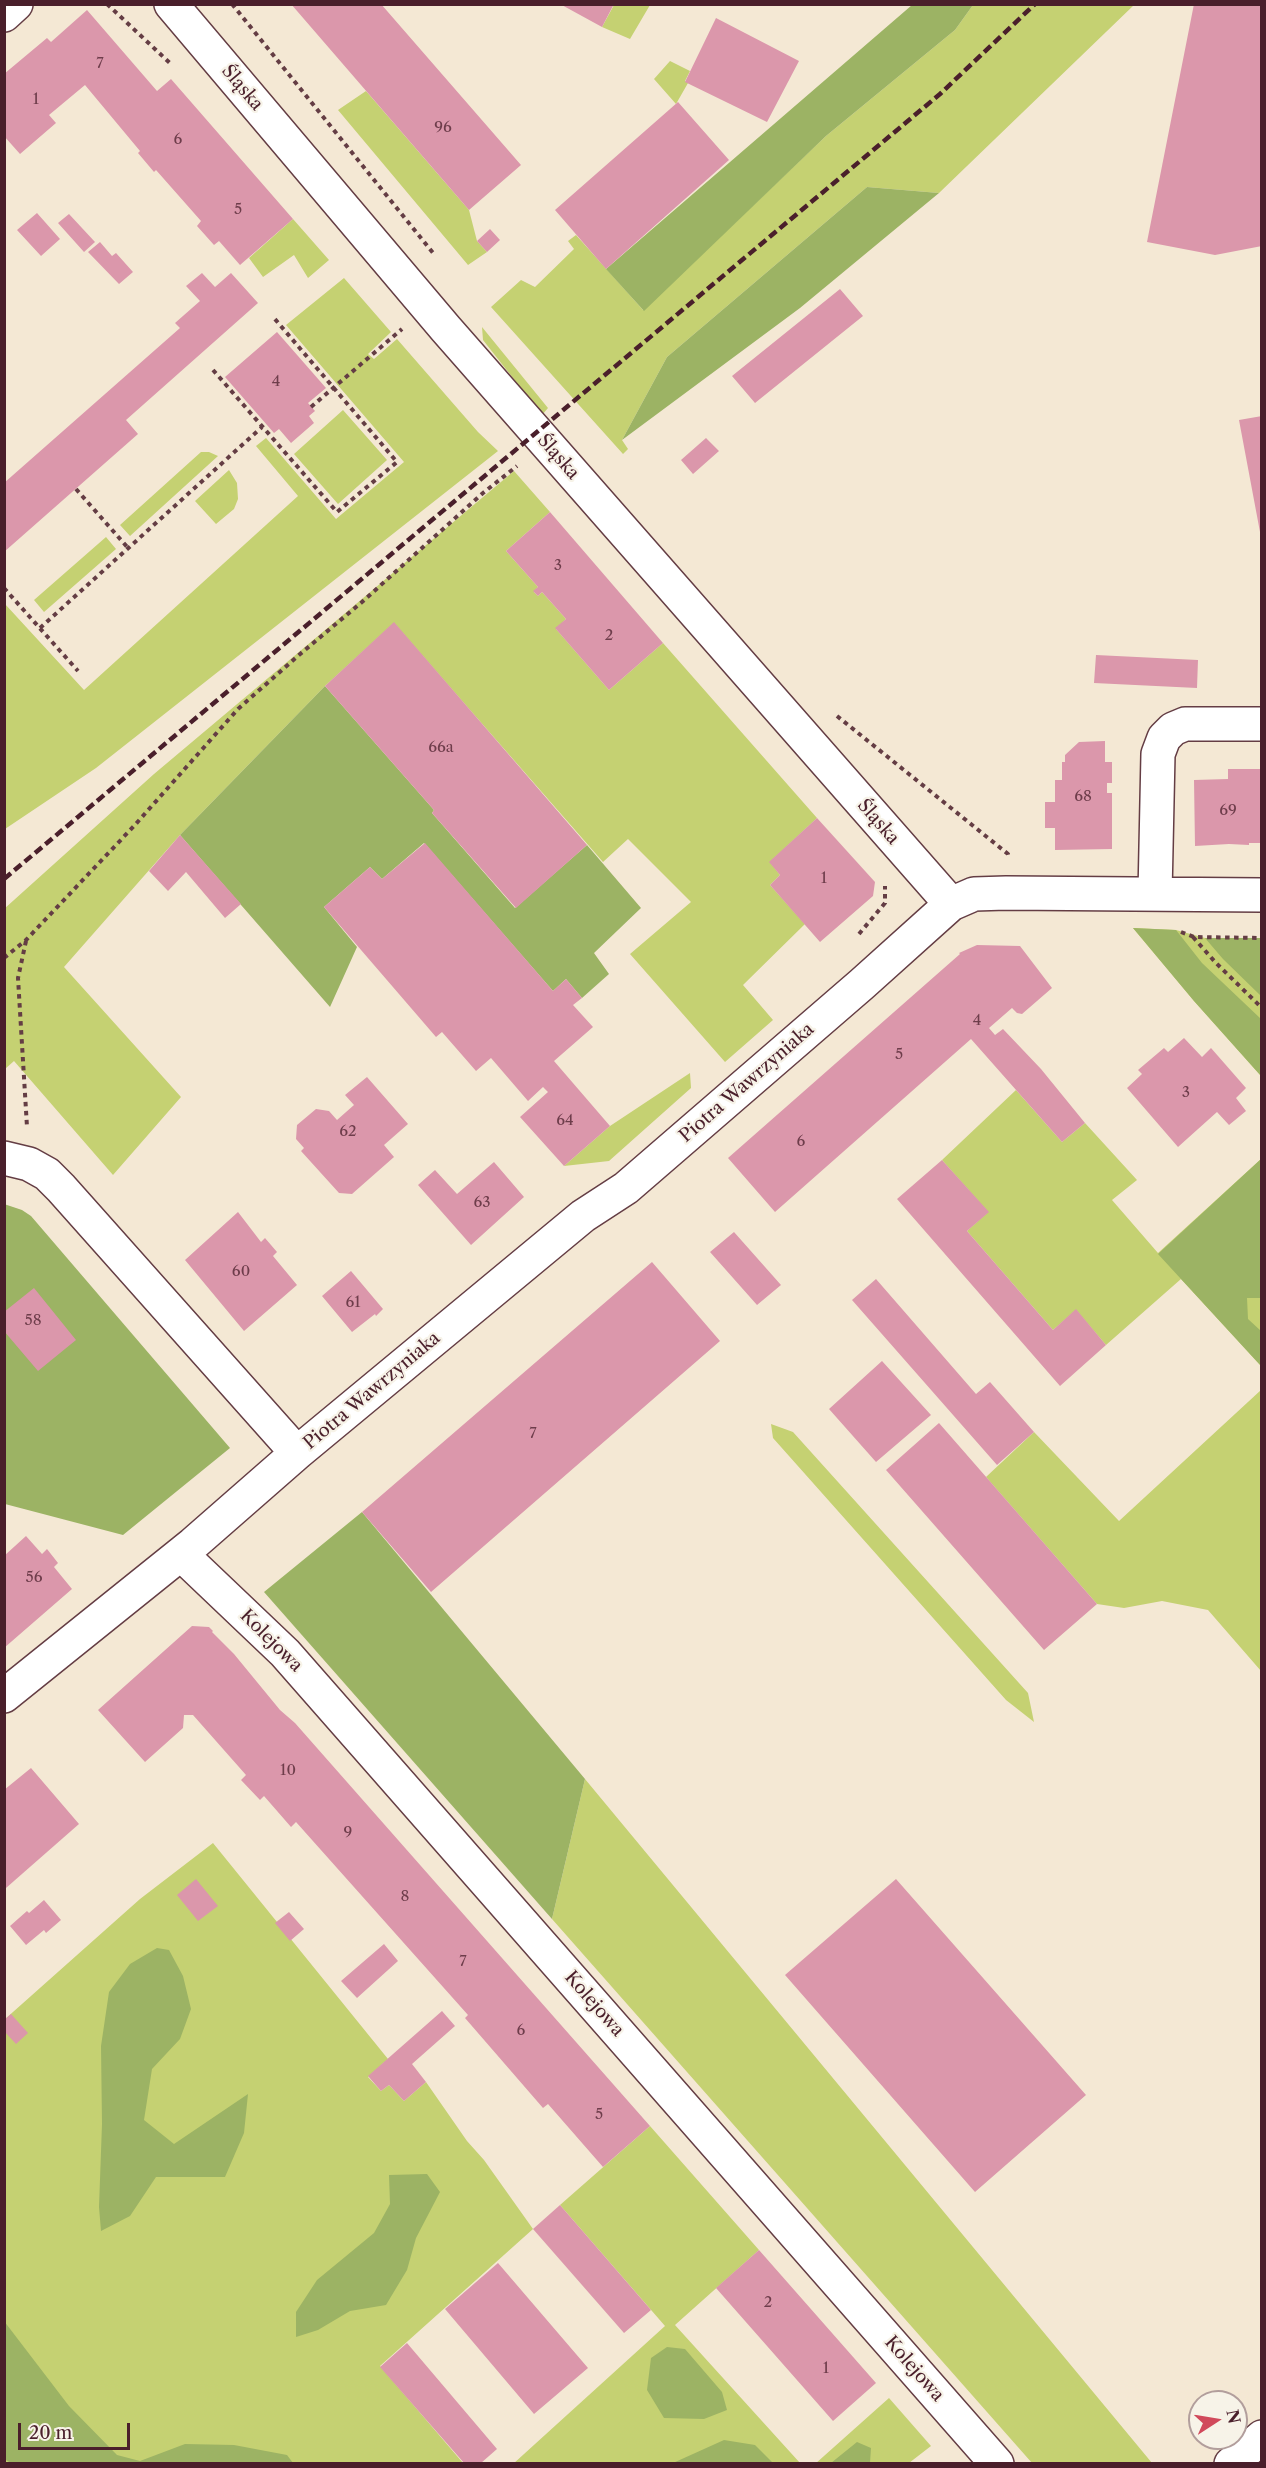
<!DOCTYPE html>
<html>
<head>
<meta charset="utf-8">
<style>
	body { margin:0 }
	#map { position:relative; width:1266px; height:2468px; overflow:hidden; background:#f4e8d4; font-family:"Libre Caslon Text",serif }
	canvas { display:block }
	.frame { position:absolute; inset:0; border:6px solid #4a1f2b; pointer-events:none }
	.north { position:absolute; left:1188px; top:2390px; width:60px; height:60px; box-sizing:border-box; background:#f7f3e8; border:2px solid #b29e9c; border-radius:50%; rotate:78deg; font-size:16px; font-weight:700; line-height:24px; text-align:center; color:#4a1f2b }
	.north::after { content:''; display:block; margin:auto; width:21px; height:27px; background:#d1495b; clip-path:polygon(50% 0,100% 100%,50% 72%,0 100%) }
	.scale { position:absolute; left:18px; top:2423px; width:112px; height:27px; box-sizing:border-box; border:3px solid #4a1f2b; border-top:0; padding-left:8px; font-size:18px; line-height:21px; white-space:nowrap; color:#4a1f2b; -webkit-text-stroke:4px #f7f3e8; paint-order:stroke }
</style>
</head>
<body>
<div id="map">
<canvas width="1266" height="2468"></canvas>
<div class="frame"></div>
<div class="north">N</div>
<div class="scale">20 m</div>
</div>
<script>
const c = document.querySelector('canvas').getContext('2d');
c.lineJoin = 'round';
function fill(path, color) {
  c.fillStyle = color;
  c.fill(path, 'evenodd');
}
function shape(rows) {
  const path = new Path2D();
  for (const r of rows) {
    path.moveTo(r[0], r[1]);
    for (let i = 2; i < r.length; i += 2) path.lineTo(r[i], r[i + 1]);
  }
  return path;
}
function trace(path, color, width, dash) {
  c.strokeStyle = color;
  c.lineWidth = width;
  c.lineCap = dash ? 'butt' : 'round';
  c.setLineDash(dash || []);
  c.stroke(path);
}
function write(font, color, halo, rows, align = 'center') {
  c.font = font + ' "Libre Caslon Text",serif';
  c.lineWidth = 4.5;
  c.setLineDash([]);
  c.textBaseline = 'middle';
  c.strokeStyle = halo;
  c.fillStyle = color;
  for (const [text, x, y, turn = 0] of rows) {
    c.save();
    c.translate(x, y);
    c.rotate((+turn || 0) * Math.PI / 180);
    c.textAlign = isNaN(turn) ? turn : align;
    if (halo) c.strokeText(text, 0, 0);
    c.fillText(text, 0, 0);
    c.restore();
  }
}
fill(shape([
	[614,5,650,5,630,39,602,27],
	[973,5,1134,5,939,193,867,187,667,357,622,440,628,449,623,454,491,307,521,280,535,287,574,249,568,241,576,235,643,310,826,136,955,30],
	[670,61,690,71,685,81,688,83,676,104,654,79],
	[366,91,469,210,477,241,487,252,468,265,338,110],
	[293,219,329,260,308,278,294,255,263,277,249,258],
	[344,278,391,332,368,354,374,359,397,339,478,432,498,451,96,768,5,829,5,604,84,690,298,496,256,446,266,438,336,519,404,462,286,325],
	[482,327,548,408,542,415,483,340],
	[343,410,387,460,338,504,294,454],
	[201,452,209,452,218,456,130,536,120,525],
	[229,470,237,483,238,499,234,509,216,524,195,501],
	[514,471,550,512,506,551,538,587,534,592,538,596,542,592,566,619,556,629,609,690,663,643,817,818,770,862,780,875,770,885,805,924,743,985,773,1020,725,1062,630,954,691,902,628,839,603,862,394,623,325,686,180,835,64,967,181,1097,113,1175,14,1061,5,1069,4,909,154,774],
	[106,537,116,549,44,612,34,600],
	[1133,928,1176,930,1205,938,1261,938,1261,1076,1194,1001],
	[690,1073,691,1088,609,1161,564,1166,610,1126],
	[1016,1090,1062,1142,1085,1123,1137,1180,1112,1200,1158,1253,1261,1159,1261,1366,1181,1279,1106,1345,1076,1310,1053,1330,967,1231,988,1212,942,1160],
	[1261,1390,1261,1671,1208,1610,1162,1601,1124,1608,1097,1604,986,1477,1034,1432,1119,1521],
	[771,1424,793,1432,1028,1693,1034,1722,1006,1700,773,1438],
	[585,1779,1152,2463,1032,2463,552,1919],
	[213,1843,388,2059,368,2077,381,2091,389,2085,404,2101,426,2082,467,2141,484,2160,533,2229,380,2366,463,2463,5,2463,4,2020,140,1899],
	[650,2126,759,2250,675,2325,800,2463,513,2464,665,2326,560,2205],
	[889,2398,931,2446,909,2463,815,2464]
]), '#c5d172');
fill(shape([
	[912,5,973,5,955,30,826,136,644,311,606,269],
	[867,187,939,193,800,308,622,440,667,357],
	[325,686,434,810,432,813,515,908,587,845,641,908,594,953,609,974,582,998,566,979,553,991,424,843,382,879,370,867,324,907,357,947,330,1007,180,835],
	[1133,928,1176,930,1202,963,1261,1019,1261,1076,1194,1001],
	[1205,938,1261,938,1261,996,1223,959],
	[1261,1159,1261,1298,1247,1298,1248,1319,1261,1331,1261,1366,1158,1254],
	[4,1204,22,1210,31,1216,230,1448,123,1535,5,1504],
	[362,1512,585,1779,552,1919,264,1592],
	[157,1948,169,1950,183,1976,191,2009,180,2039,152,2069,144,2120,174,2144,248,2094,244,2133,225,2177,156,2177,130,2216,101,2231,99,2207,102,2124,101,2046,109,1992,130,1964],
	[427,2174,440,2192,416,2238,407,2270,386,2305,350,2311,318,2330,296,2337,296,2312,317,2280,374,2233,390,2204,389,2175],
	[4,2321,69,2406,117,2455,140,2461,185,2444,234,2445,287,2455,293,2463,11,2463,4,2459],
	[667,2347,685,2349,722,2392,727,2410,704,2419,664,2418,647,2390,651,2358],
	[724,2440,755,2445,773,2463,642,2463,673,2463],
	[857,2442,871,2448,870,2463,831,2463]
]), '#9cb364');
fill(shape([
	[291,4,381,4,521,165,469,210],
	[560,4,614,4,602,27],
	[1194,4,1262,4,1262,246,1215,255,1147,242],
	[87,10,157,91,171,79,293,219,240,265,219,241,214,245,197,226,201,221,156,170,154,172,138,153,140,151,85,85,49,115,56,123,20,154,4,136,4,74,47,38,51,42],
	[716,18,799,61,767,122,685,82],
	[678,102,729,160,606,269,555,210],
	[37,213,60,239,41,256,17,230],
	[69,214,95,242,84,252,58,223],
	[490,229,500,240,487,252,477,241],
	[100,242,112,256,116,253,133,272,119,284,88,252],
	[202,273,215,287,231,273,258,303,126,420,138,434,4,552,4,483,180,328,175,323,200,301,186,286],
	[840,289,863,316,755,403,732,376],
	[277,332,326,388,308,403,315,411,309,416,314,423,291,443,279,429,274,433,225,377],
	[1262,416,1262,531,1260,532,1239,420],
	[706,438,719,451,693,474,681,460],
	[550,512,663,643,609,690,555,628,566,619,542,592,538,596,533,591,538,587,506,551],
	[394,622,587,845,516,908,432,813,434,810,325,686],
	[1096,655,1198,660,1197,688,1094,683],
	[1105,741,1105,762,1112,762,1112,783,1107,783,1107,793,1112,793,1112,849,1055,850,1055,828,1045,828,1045,802,1055,802,1055,780,1062,780,1062,762,1065,762,1065,755,1079,742],
	[1228,769,1262,769,1262,843,1249,843,1249,845,1229,844,1195,846,1194,780,1228,779],
	[817,818,875,882,873,896,820,942,770,885,780,875,769,862],
	[180,835,241,904,225,918,186,872,168,891,149,871],
	[425,843,553,991,566,979,582,998,573,1005,593,1027,554,1061,610,1126,564,1166,520,1117,548,1092,543,1087,528,1101,491,1058,476,1071,442,1032,436,1037,324,907,370,867,382,879],
	[977,945,1020,946,1052,988,1022,1014,1017,1013,1012,1008,989,1028,995,1035,1003,1029,1041,1069,1085,1123,1062,1142,971,1039,775,1212,728,1158,960,954,959,953],
	[1184,1038,1202,1057,1211,1048,1246,1088,1236,1098,1246,1111,1229,1125,1217,1112,1178,1147,1127,1088,1142,1074,1138,1070,1164,1048,1168,1052],
	[367,1077,408,1124,384,1145,394,1157,352,1194,339,1193,301,1151,304,1148,296,1139,297,1125,316,1109,329,1111,337,1120,354,1105,345,1095],
	[942,1160,989,1212,967,1231,1053,1330,1076,1309,1106,1345,1060,1386,897,1199],
	[494,1162,524,1197,471,1245,418,1185,435,1170,457,1194],
	[238,1212,261,1242,265,1238,277,1252,273,1256,297,1285,244,1331,185,1260],
	[734,1232,781,1285,757,1305,710,1252],
	[652,1262,720,1341,431,1592,362,1512],
	[351,1271,383,1309,376,1316,375,1314,352,1332,322,1296],
	[876,1279,976,1394,990,1382,1034,1432,997,1465,852,1300],
	[34,1288,76,1340,38,1371,4,1331,4,1312],
	[882,1361,931,1415,876,1462,829,1409],
	[939,1423,1097,1604,1044,1650,886,1470],
	[26,1536,42,1554,47,1549,58,1563,54,1567,72,1589,4,1648,4,1556],
	[192,1626,209,1627,213,1631,212,1632,234,1654,280,1710,295,1723,650,2126,603,2167,548,2104,543,2108,465,2018,468,2015,296,1822,291,1827,264,1796,260,1800,241,1780,246,1775,193,1715,184,1715,183,1728,145,1762,98,1710],
	[31,1768,79,1824,6,1888,4,1886,4,1790],
	[196,1879,218,1906,198,1921,177,1895],
	[896,1879,1086,2095,975,2192,785,1975],
	[44,1900,61,1920,46,1933,44,1930,26,1945,10,1926,27,1911,29,1913],
	[289,1912,304,1929,290,1941,275,1923],
	[384,1944,398,1961,357,1998,341,1981],
	[442,2011,455,2026,412,2064,426,2082,404,2101,389,2085,381,2091,368,2076],
	[11,2014,28,2033,16,2044,4,2031,4,2020],
	[560,2205,651,2310,624,2333,533,2229],
	[759,2250,876,2383,833,2421,716,2288],
	[498,2263,588,2368,534,2414,445,2309],
	[407,2343,497,2449,481,2463,464,2463,380,2367]
]), '#db97ab');
const minor = shape([
	[171,4,446,329,951,904],
	[4,15,16,4],
	[1155,894,1158,754,1164,738,1173,729,1185,724,1262,724],
	[4,1158,29,1164,47,1174,61,1188,297,1453],
	[181,1554,285,1653,997,2464],
	[4,1696,193,1544,297,1453,583,1216,626,1188,862,984,951,904,974,894,1006,893,1262,895],
	[1231,2464,1262,2437]
]);
trace(minor, '#643d44', 36);
trace(shape([
	[107,4,172,65],
	[232,4,433,253],
	[213,370,337,512,397,462,274,318],
	[311,407,402,329],
	[76,489,129,549],
	[4,588,78,671],
	[40,628,262,427],
	[837,716,1008,854,1009,858],
	[1181,932,1194,937,1262,938],
	[859,934,885,903,885,886],
	[1193,937,1216,963,1262,1008],
	[26,941,18,978,27,1127],
	[4,958,26,940,134,826,238,709,299,655,362,602,483,493,517,466]
]), '#643d44', 4, [4.5, 4.5]);
trace(minor, '#fff', 33);
trace(shape([
	[4,879,940,94,1035,4]
]), '#4a1f2b', 4.5, [9, 4.5]);
write('15px', '#6e3d4b', null, [
	["7",100,64],
	["1",36,100],
	["96",443,128],
	["6",178,140],
	["5",238,210],
	["4",276,382],
	["3",558,566],
	["2",609,636],
	["66a",441,748],
	["68",1083,797],
	["69",1228,811],
	["1",824,879],
	["4",977,1021],
	["5",899,1055],
	["3",1186,1093],
	["64",565,1121],
	["62",348,1132],
	["6",801,1142],
	["63",482,1203],
	["60",241,1272],
	["61",353,1303],
	["58",33,1321],
	["7",533,1434],
	["56",34,1578],
	["10",288,1771],
	["9",348,1833],
	["8",405,1897],
	["7",463,1962],
	["6",521,2031],
	["5",599,2115],
	["2",768,2303],
	["1",826,2369]
]);
write('18px', '#4a1f2b', '#f7f3e8', [
	["Śląska",242,88,50],
	["Śląska",558,457,49],
	["Śląska",878,822,49],
	["Piotra Wawrzyniaka",747,1083,-41],
	["Piotra Wawrzyniaka",372,1391,-40],
	["Kolejowa",271,1641,45],
	["Kolejowa",594,2004,49],
	["Kolejowa",914,2369,49]
]);
</script>
</body>
</html>
